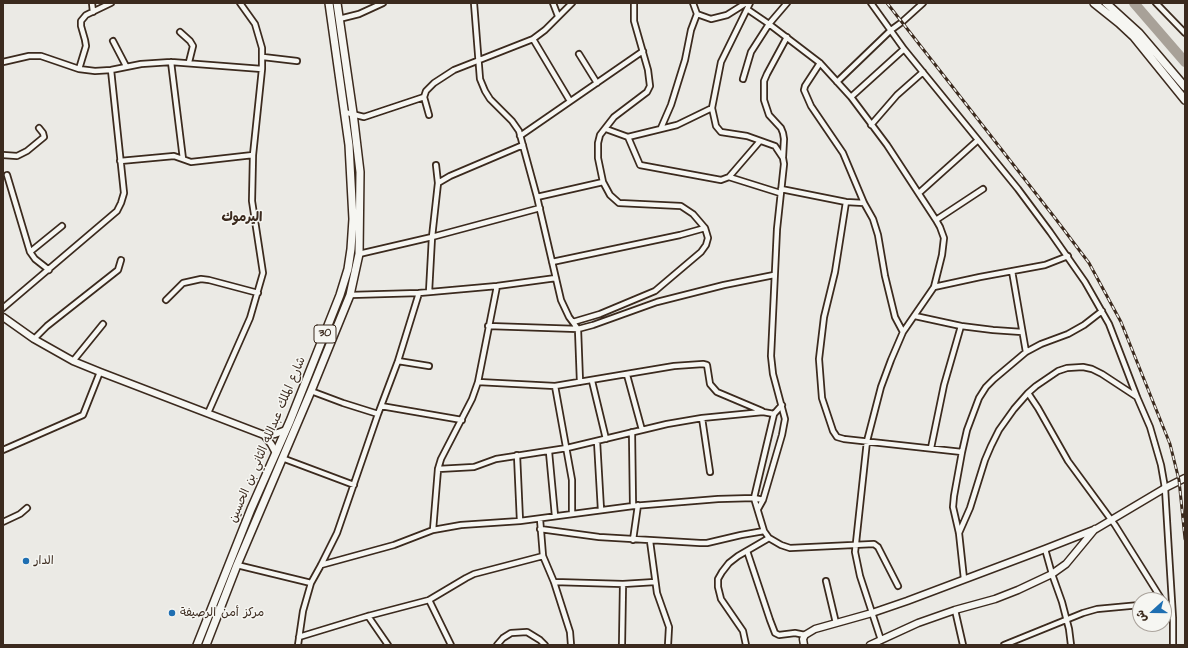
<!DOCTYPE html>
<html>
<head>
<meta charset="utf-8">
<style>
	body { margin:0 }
	#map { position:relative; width:1188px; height:648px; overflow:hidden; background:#ebeae5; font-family:"Architects Daughter","Playpen Sans Arabic",sans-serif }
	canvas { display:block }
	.frame { position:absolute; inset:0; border:4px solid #3b2a1e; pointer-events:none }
	.north { position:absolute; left:1132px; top:592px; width:40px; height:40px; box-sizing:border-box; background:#f6f6f2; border:1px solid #aba49d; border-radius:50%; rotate:249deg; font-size:11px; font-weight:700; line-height:16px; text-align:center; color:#3b2a1e }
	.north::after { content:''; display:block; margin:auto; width:14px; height:18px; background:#1f6fb2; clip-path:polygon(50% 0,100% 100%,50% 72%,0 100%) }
</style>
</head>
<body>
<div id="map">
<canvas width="1188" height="648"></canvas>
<div class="frame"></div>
<div class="north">ش</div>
</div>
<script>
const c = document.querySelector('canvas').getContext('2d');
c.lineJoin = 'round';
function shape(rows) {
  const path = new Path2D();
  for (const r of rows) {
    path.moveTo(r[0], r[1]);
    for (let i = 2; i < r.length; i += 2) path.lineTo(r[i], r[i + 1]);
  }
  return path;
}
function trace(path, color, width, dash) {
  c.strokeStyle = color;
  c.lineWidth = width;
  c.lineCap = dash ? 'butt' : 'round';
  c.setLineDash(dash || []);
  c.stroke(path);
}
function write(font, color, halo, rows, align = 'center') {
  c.font = font + ' "Architects Daughter","Playpen Sans Arabic",sans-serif';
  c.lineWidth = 3;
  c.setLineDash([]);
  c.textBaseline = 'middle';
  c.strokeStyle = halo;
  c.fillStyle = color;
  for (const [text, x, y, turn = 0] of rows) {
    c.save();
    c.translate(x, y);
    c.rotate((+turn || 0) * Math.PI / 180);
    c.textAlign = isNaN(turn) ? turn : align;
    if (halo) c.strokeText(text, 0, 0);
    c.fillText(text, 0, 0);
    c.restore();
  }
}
trace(shape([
	[1134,3,1185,62]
]), '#a8a198', 10);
const minor = shape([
	[92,3,93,12],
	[474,3,480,79,485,91,490,99,512,121,519,131,537,197,561,300,569,317,578,329,593,325,657,302,724,285,774,275],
	[553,3,558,16],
	[693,3,697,14,711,19,727,15,746,3],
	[750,3,721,62,712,108,716,126,721,132,747,136,775,146,783,158,784,164,777,229,771,356,773,374,785,419,782,435,763,500,758,509],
	[871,3,904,49,1018,189,1050,232,1085,282,1109,324,1137,397,1150,427,1161,465,1165,488,1169,554,1173,618,1173,645],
	[1156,3,1185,33],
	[747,9,769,24,820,63,851,97,887,145,936,220,940,227,944,238,942,255,934,287,903,332,891,360,881,387,867,441,855,552,860,576,881,640],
	[339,19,359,14,383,3],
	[180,32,190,41,193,46,189,62],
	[533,39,570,101],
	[113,41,126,66],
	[579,54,597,83],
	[263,57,297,61],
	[3,62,29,56,41,56,79,69,95,71,111,70,141,64,171,62,262,69],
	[171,62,183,159],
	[820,63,805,86,804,90,811,106,843,153,864,203,873,219,878,235,885,276,895,317,903,332],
	[79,69,86,46,85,40,81,26,81,21,86,15,111,3],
	[743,79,751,52,769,24,787,3],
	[837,82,891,30,902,22,923,3],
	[851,97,904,49],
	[344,112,364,117,424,97],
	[429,115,424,97,426,91,434,83,454,70,533,39,545,30,572,3],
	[871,125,897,95,923,72],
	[661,128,671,105,685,60,691,30,697,14],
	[606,129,628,137,677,125,712,108],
	[520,136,643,51],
	[628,137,640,165,721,180,729,177,760,141],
	[3,155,17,156,27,151,44,137,43,133,39,128],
	[783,157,784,139,783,133,781,128,769,115,764,100,764,81,767,74,787,37],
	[120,161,174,156,191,162,253,155],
	[436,165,438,183],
	[7,175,30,252,35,259,49,270],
	[729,177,780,193],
	[781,189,846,202,864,203],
	[919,193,978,140],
	[537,197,603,182],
	[846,202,835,272,824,317,819,359,822,398,833,431,837,437,844,439,962,452],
	[936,220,983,189],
	[30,252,62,226],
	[359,254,432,237,540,208],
	[552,262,680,235,705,228],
	[1012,271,1026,352],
	[934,287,980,277,1045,265,1068,256],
	[429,292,432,237,438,183,450,176,523,145],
	[350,295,419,293,497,286,556,278],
	[166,300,183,283,201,279,209,280,258,293],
	[3,308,117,211,121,203,124,193,111,70],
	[915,316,961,326,993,330,1022,332],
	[573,322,600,314,655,291,701,252,706,245,708,238,705,228,693,214,681,206,619,203,610,195,603,182,598,158,598,143,600,135,614,117,647,92,650,86,648,70,634,21,634,3],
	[488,326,578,329,580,382],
	[34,339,47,326,118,270,121,260],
	[73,361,103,324],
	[398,361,429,366],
	[627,375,642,430],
	[592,381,606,439],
	[478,382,555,386,674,366,703,364,707,365,710,384,717,392,762,411],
	[555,386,572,480,572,514],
	[311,391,343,403,378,414],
	[1028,393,1038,408,1068,461,1115,525,1162,600],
	[782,405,774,414,754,498,764,531,769,538,781,545,790,548,874,544,878,547,898,586],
	[381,406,462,420],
	[208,413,250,318,263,273,252,201,253,155,262,69,262,48,255,24,240,3],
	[702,418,710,472],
	[632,432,633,506],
	[597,441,601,510],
	[931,448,944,385,961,326],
	[3,450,83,415,100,372],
	[549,452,555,516],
	[517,455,520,521],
	[282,458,354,485],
	[438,469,474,467,496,459,567,448,667,424,702,418,763,412,774,414],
	[540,519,543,556,554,582,570,632,571,645],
	[3,522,20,514,27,508],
	[540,529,599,537,700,543,707,543,741,535,764,531],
	[433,530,438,469,441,459,472,399,478,382,497,286],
	[959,533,970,508,985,460,991,446,999,430,1014,409,1028,393,1036,386,1058,371,1067,368,1083,367,1092,369,1102,374,1137,397],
	[633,540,638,505],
	[650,541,657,593,669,627,668,645],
	[1045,549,1052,574,1062,602,1069,629,1071,645],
	[747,551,770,620,775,633,779,635,795,633,805,635],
	[237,565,311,583],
	[321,565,394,545,433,530,461,525,520,521,633,506,718,499,754,498,763,500],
	[964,579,959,533,953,507,954,496,962,452,967,430,979,398,986,387,994,379,1026,352,1041,344,1068,334,1084,325,1102,311],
	[826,581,836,623],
	[554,582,623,584,655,582],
	[429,600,451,645],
	[1164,603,1172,617],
	[955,610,963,645],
	[368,616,388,645],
	[299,637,368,616,429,600,466,578,474,574,543,556],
	[298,645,303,611,311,583,321,565,337,533,378,414,398,361,419,293],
	[497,645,503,638,511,633,527,632,540,640,545,645],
	[622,645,623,584],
	[746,645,743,631,721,599,718,587,718,579,722,572,729,563,738,556,769,538],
	[1004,645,1083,613,1097,609,1140,605]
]);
const tertiary = shape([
	[3,317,34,339,73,361,100,372,264,435,275,434,286,430],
	[264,435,271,444,276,453],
	[804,645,803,639,805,635,815,629,872,613,907,601,1045,549,1096,529,1165,488,1185,478],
	[870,645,918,623,955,610,995,599,1018,590,1052,574,1066,564,1095,529]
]);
const primary = shape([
	[1094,3,1119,23,1134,37,1185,100],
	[1106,3,1139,33,1185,87],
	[197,645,251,509,290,421,340,295,348,269,351,249,353,219,349,145,329,3],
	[206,645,237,565,311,391,350,295,359,254,360,172,353,113,337,3]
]);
trace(minor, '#3b2a1e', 8);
trace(tertiary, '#3b2a1e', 9);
trace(primary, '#3b2a1e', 10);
trace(minor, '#f6f6f2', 4.5);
trace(tertiary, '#f6f6f2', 6);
trace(primary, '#f6f6f2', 7);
const rail = shape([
	[887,3,1055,218,1089,263,1121,322,1170,444,1179,480,1185,539]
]);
trace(rail, '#3b2a1e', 3);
trace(rail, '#f6f6f2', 1.5, [4.5]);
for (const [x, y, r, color] of [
	[26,561,4,"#1f6fb2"],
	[172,613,4,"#1f6fb2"]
]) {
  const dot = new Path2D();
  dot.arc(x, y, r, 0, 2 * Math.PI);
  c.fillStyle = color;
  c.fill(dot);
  trace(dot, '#f6f6f2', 1.5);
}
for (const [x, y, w] of [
	[325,334,22]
]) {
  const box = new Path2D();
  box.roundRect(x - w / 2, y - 9, w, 18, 3);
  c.fillStyle = '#f6f6f2';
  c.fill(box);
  trace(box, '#3b2a1e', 1);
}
write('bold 11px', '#3b2a1e', null, [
	["30",325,334]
]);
write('12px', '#3b2a1e', '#f6f6f2', [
	["شارع الملك عبدالله الثاني بن الحسين",268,440,-67]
]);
write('12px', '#3b2a1e', '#f6f6f2', [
	["الدار",34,561],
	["مركز أمن الرصيفة",180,613]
], 'left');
write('bold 13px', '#3b2a1e', '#f6f6f2', [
	["اليرموك",242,218]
]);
</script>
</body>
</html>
